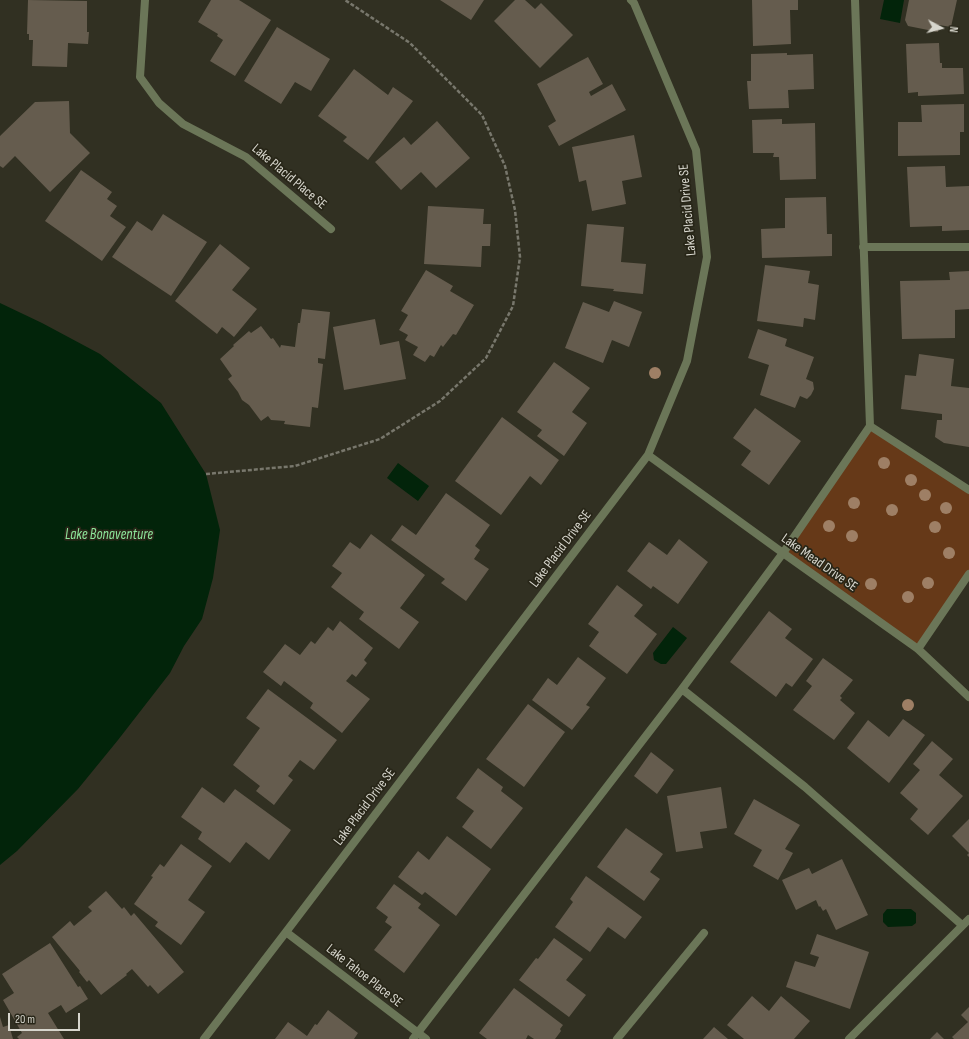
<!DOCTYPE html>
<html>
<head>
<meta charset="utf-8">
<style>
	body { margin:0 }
	#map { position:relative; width:969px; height:1039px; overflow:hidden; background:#313022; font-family:"Sofia Sans Condensed",sans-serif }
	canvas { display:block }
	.north { position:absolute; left:921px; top:8px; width:40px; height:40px; -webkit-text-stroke:3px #282618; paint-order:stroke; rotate:97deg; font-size:11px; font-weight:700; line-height:16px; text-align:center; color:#d7d6cd }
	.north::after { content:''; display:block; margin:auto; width:14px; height:18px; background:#d7d6cd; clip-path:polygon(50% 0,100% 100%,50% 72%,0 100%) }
	.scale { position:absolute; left:8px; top:1013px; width:72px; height:18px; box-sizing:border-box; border:2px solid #d7d6cd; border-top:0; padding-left:5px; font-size:12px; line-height:14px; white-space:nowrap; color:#d7d6cd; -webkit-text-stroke:3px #282618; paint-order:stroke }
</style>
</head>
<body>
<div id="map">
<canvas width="969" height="1039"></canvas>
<div class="north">N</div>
<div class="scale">20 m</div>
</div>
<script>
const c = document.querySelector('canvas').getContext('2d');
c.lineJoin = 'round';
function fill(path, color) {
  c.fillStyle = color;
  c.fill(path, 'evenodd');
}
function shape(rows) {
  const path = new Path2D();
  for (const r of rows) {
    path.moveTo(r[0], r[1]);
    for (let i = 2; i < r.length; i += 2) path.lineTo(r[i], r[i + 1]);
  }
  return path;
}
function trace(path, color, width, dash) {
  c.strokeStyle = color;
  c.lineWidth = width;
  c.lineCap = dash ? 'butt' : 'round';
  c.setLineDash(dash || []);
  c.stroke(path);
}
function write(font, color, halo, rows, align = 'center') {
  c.font = font + ' "Sofia Sans Condensed",sans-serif';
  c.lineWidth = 3.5;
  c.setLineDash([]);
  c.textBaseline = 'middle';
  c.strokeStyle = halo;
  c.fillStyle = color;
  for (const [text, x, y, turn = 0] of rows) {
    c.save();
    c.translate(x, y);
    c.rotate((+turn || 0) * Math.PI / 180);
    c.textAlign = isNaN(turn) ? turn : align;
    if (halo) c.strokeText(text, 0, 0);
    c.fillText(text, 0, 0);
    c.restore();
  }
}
fill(shape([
	[870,426,969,490,969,574,918,649,783,553]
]), '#663918');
fill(shape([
	[884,0,904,0,900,23,880,19],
	[0,303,42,323,100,354,161,403,206,474,220,530,213,578,202,619,184,646,170,673,118,740,78,789,17,851,0,865],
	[398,463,429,486,418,501,387,478],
	[673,627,687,638,666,664,661,664,654,660,653,653],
	[887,909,911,909,916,913,916,923,912,926,888,927,883,922,883,914]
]), '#02240a');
fill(shape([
	[28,0,87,1,87,32,89,32,88,44,68,43,67,67,32,66,33,40,29,40,29,34,27,34],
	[211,0,239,0,271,20,235,76,210,61,223,40,217,36,218,34,198,22],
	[440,0,484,0,471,20],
	[515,0,525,0,535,9,541,3,573,35,540,68,494,21],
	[752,0,798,0,798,10,790,10,791,44,753,46],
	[909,0,957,0,951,27,939,25,938,32,908,26,905,20],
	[277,27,330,59,311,91,295,82,281,104,244,81],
	[939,43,940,63,942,63,942,68,963,68,964,94,918,96,918,92,908,93,906,44],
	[787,53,787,55,813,54,814,89,788,90,789,108,749,109,747,81,751,81,751,54],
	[588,57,603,84,589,92,591,96,612,84,626,110,559,146,548,126,556,121,537,84],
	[354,69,388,95,393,87,413,101,368,160,343,141,347,137,318,116],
	[69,101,70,133,90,153,50,192,15,156,3,168,0,166,0,136,35,102],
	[964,104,964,132,960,132,960,155,898,156,898,122,922,122,921,105],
	[782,119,782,124,815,123,816,179,780,180,779,157,773,157,774,153,753,153,752,120],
	[437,121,470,158,436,188,421,172,401,190,375,162,404,137,411,145],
	[634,135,642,177,622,181,626,204,592,211,586,180,579,182,572,147],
	[945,166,946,187,969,186,969,230,942,231,942,226,910,227,907,167],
	[81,170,112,192,107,199,117,206,110,216,126,227,102,261,45,221],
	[826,197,827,234,832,234,832,256,762,258,761,229,785,228,785,198],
	[428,206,484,209,483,224,491,224,490,246,482,246,481,267,424,264],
	[163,214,207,242,171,296,112,257,137,221,152,231],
	[587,224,624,227,621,262,646,264,643,294,613,291,614,289,581,286],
	[220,244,250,268,232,290,257,309,234,337,222,327,217,334,175,301],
	[765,265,810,271,808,283,819,285,815,320,804,318,803,327,757,321],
	[426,270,453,286,450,291,474,305,456,335,453,334,443,347,441,345,434,357,430,355,425,362,413,355,418,347,405,340,408,335,399,330,408,315,401,311],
	[969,271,969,309,955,310,955,338,902,339,900,281,950,280,949,272],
	[614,301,642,312,629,347,612,340,603,363,565,348,583,302,609,312],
	[302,309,330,312,325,359,318,358,318,363,323,364,318,408,312,407,310,427,284,424,285,421,271,420,268,416,261,421,249,405,242,400,238,392,228,379,232,376,220,359,234,346,233,345,249,331,251,333,261,326,271,339,273,338,280,348,281,345,295,347,298,323,300,323],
	[375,319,380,345,399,341,406,379,344,390,333,327],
	[758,329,787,339,785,346,814,357,806,379,813,382,814,389,811,395,807,399,800,396,795,408,760,395,769,365,748,358],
	[919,354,954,359,951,386,969,388,969,447,944,443,935,437,937,420,942,420,942,414,901,409,905,375,916,376],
	[554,362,590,388,572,412,587,423,564,456,537,436,542,430,517,412],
	[755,408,801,441,769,485,741,465,751,451,733,438],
	[502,417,559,460,541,485,530,476,501,515,455,481],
	[446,493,490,525,475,546,480,550,474,559,489,569,466,601,441,583,445,579,391,540,402,525,416,535],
	[371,534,425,575,400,608,419,622,399,649,359,619,364,612,331,587,342,573,332,566,350,542,360,549],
	[679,539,708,562,678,604,653,586,651,589,627,571,649,542,667,555],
	[617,585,643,605,634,616,657,634,627,674,589,646,599,632,588,624],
	[769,611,792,629,785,638,813,659,792,687,786,683,776,697,730,662],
	[340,621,373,648,364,660,367,663,356,677,352,674,346,681,370,699,342,733,310,708,313,703,284,681,281,686,263,672,285,644,300,655,311,641,315,644,328,627,333,631],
	[578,657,606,678,586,705,590,707,572,730,532,700,548,678,557,685],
	[823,658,853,680,840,696,842,698,840,700,855,713,834,740,793,710,812,686,806,681],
	[268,689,337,740,314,770,300,760,288,776,293,780,274,805,256,791,260,786,233,765,260,728,246,718],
	[528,704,565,732,524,787,486,759],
	[903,719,925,735,889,783,847,748,868,720,889,737],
	[932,741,953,759,939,775,963,796,928,835,910,819,918,809,900,793,920,770,913,764],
	[651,752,674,770,657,794,634,776],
	[478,768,503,787,501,791,523,808,491,849,462,827,474,811,456,798],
	[202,787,224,803,235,789,291,830,269,860,246,842,230,863,198,839,202,832,181,817],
	[721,787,727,828,700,832,703,848,676,852,667,796],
	[754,799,800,825,785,849,793,853,778,880,753,866,762,850,734,834],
	[969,819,969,857,967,855,969,853,952,836],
	[626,828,663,854,650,872,660,879,644,901,597,867],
	[447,836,491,869,456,916,425,892,422,895,398,877,418,851,429,860],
	[181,844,212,866,188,900,205,912,181,945,155,926,158,922,134,904,153,877,151,876,160,864,164,867],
	[842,859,868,915,836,930,826,909,823,911,820,906,819,907,816,900,796,910,782,880,809,868,812,874],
	[586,876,642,917,625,939,608,927,590,952,555,927,573,902,570,899],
	[394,884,421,904,418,908,440,925,404,973,374,950,392,927,385,922,388,917,376,908],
	[106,891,122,909,124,907,131,916,134,913,184,972,158,994,150,985,148,987,132,969,126,974,127,975,101,995,89,980,87,982,79,972,80,971,52,937,70,921,74,926,92,911,88,907],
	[817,934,869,952,850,1009,786,987,795,961,815,967,819,957,810,954],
	[554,938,583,959,566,980,586,995,569,1017,519,980,536,958,538,959],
	[50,943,78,987,80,986,88,999,66,1013,61,1005,48,1013,64,1039,19,1039,17,1037,22,1033,3,1000,14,993,2,974],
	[514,988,563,1025,560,1029,561,1031,555,1039,534,1039,528,1035,526,1039,487,1039,479,1033],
	[752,996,769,1011,781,996,810,1021,794,1039,744,1039,727,1025],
	[969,1007,969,1039,954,1039,952,1037,968,1022,961,1015],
	[328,1010,358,1033,354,1039,275,1039,288,1022,307,1036,315,1024,317,1025],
	[0,1017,3,1027,9,1025,13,1039,0,1039],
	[714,1027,728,1039,703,1039],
	[937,1032,944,1039,930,1039]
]), '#655c4e');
trace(shape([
	[206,474,295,466,380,439,440,401,486,358,513,306,520,257,515,210,505,166,482,115,410,43,345,0]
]), '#78776c', 2.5, [4, 2]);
trace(shape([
	[863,247,969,247],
	[870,426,969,490],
	[682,689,805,787,962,925],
	[413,1039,682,689,783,553,870,426,855,0],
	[849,1039,969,919]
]), '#6b7658', 8);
trace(shape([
	[145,0,140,77,159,103,183,124,246,157,331,229],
	[648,455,783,553,918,649,969,697],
	[918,649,969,574],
	[286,932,426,1039],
	[204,1039,286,932,648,455,687,361,707,257,696,150,634,3,631,0],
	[617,1039,704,933]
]), '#6b7658', 8);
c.fillStyle = '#9e7f65';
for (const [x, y] of [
	[655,373],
	[884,463],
	[911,480],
	[925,495],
	[854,503],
	[946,508],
	[892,510],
	[829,526],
	[935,527],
	[852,536],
	[949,553],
	[928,583],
	[871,584],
	[908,597],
	[908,705]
]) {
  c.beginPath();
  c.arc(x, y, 6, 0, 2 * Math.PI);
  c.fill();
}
write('14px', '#d7d6cd', '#282618', [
	["Lake Placid Place SE",289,177,40],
	["Lake Placid Drive SE",688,210,-95],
	["Lake Placid Drive SE",561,549,-53],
	["Lake Mead Drive SE",819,563,35],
	["Lake Placid Drive SE",365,807,-53],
	["Lake Tahoe Place SE",364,976,38]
]);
write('italic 15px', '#8de59a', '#282618', [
	["Lake Bonaventure",109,535]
]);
</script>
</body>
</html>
